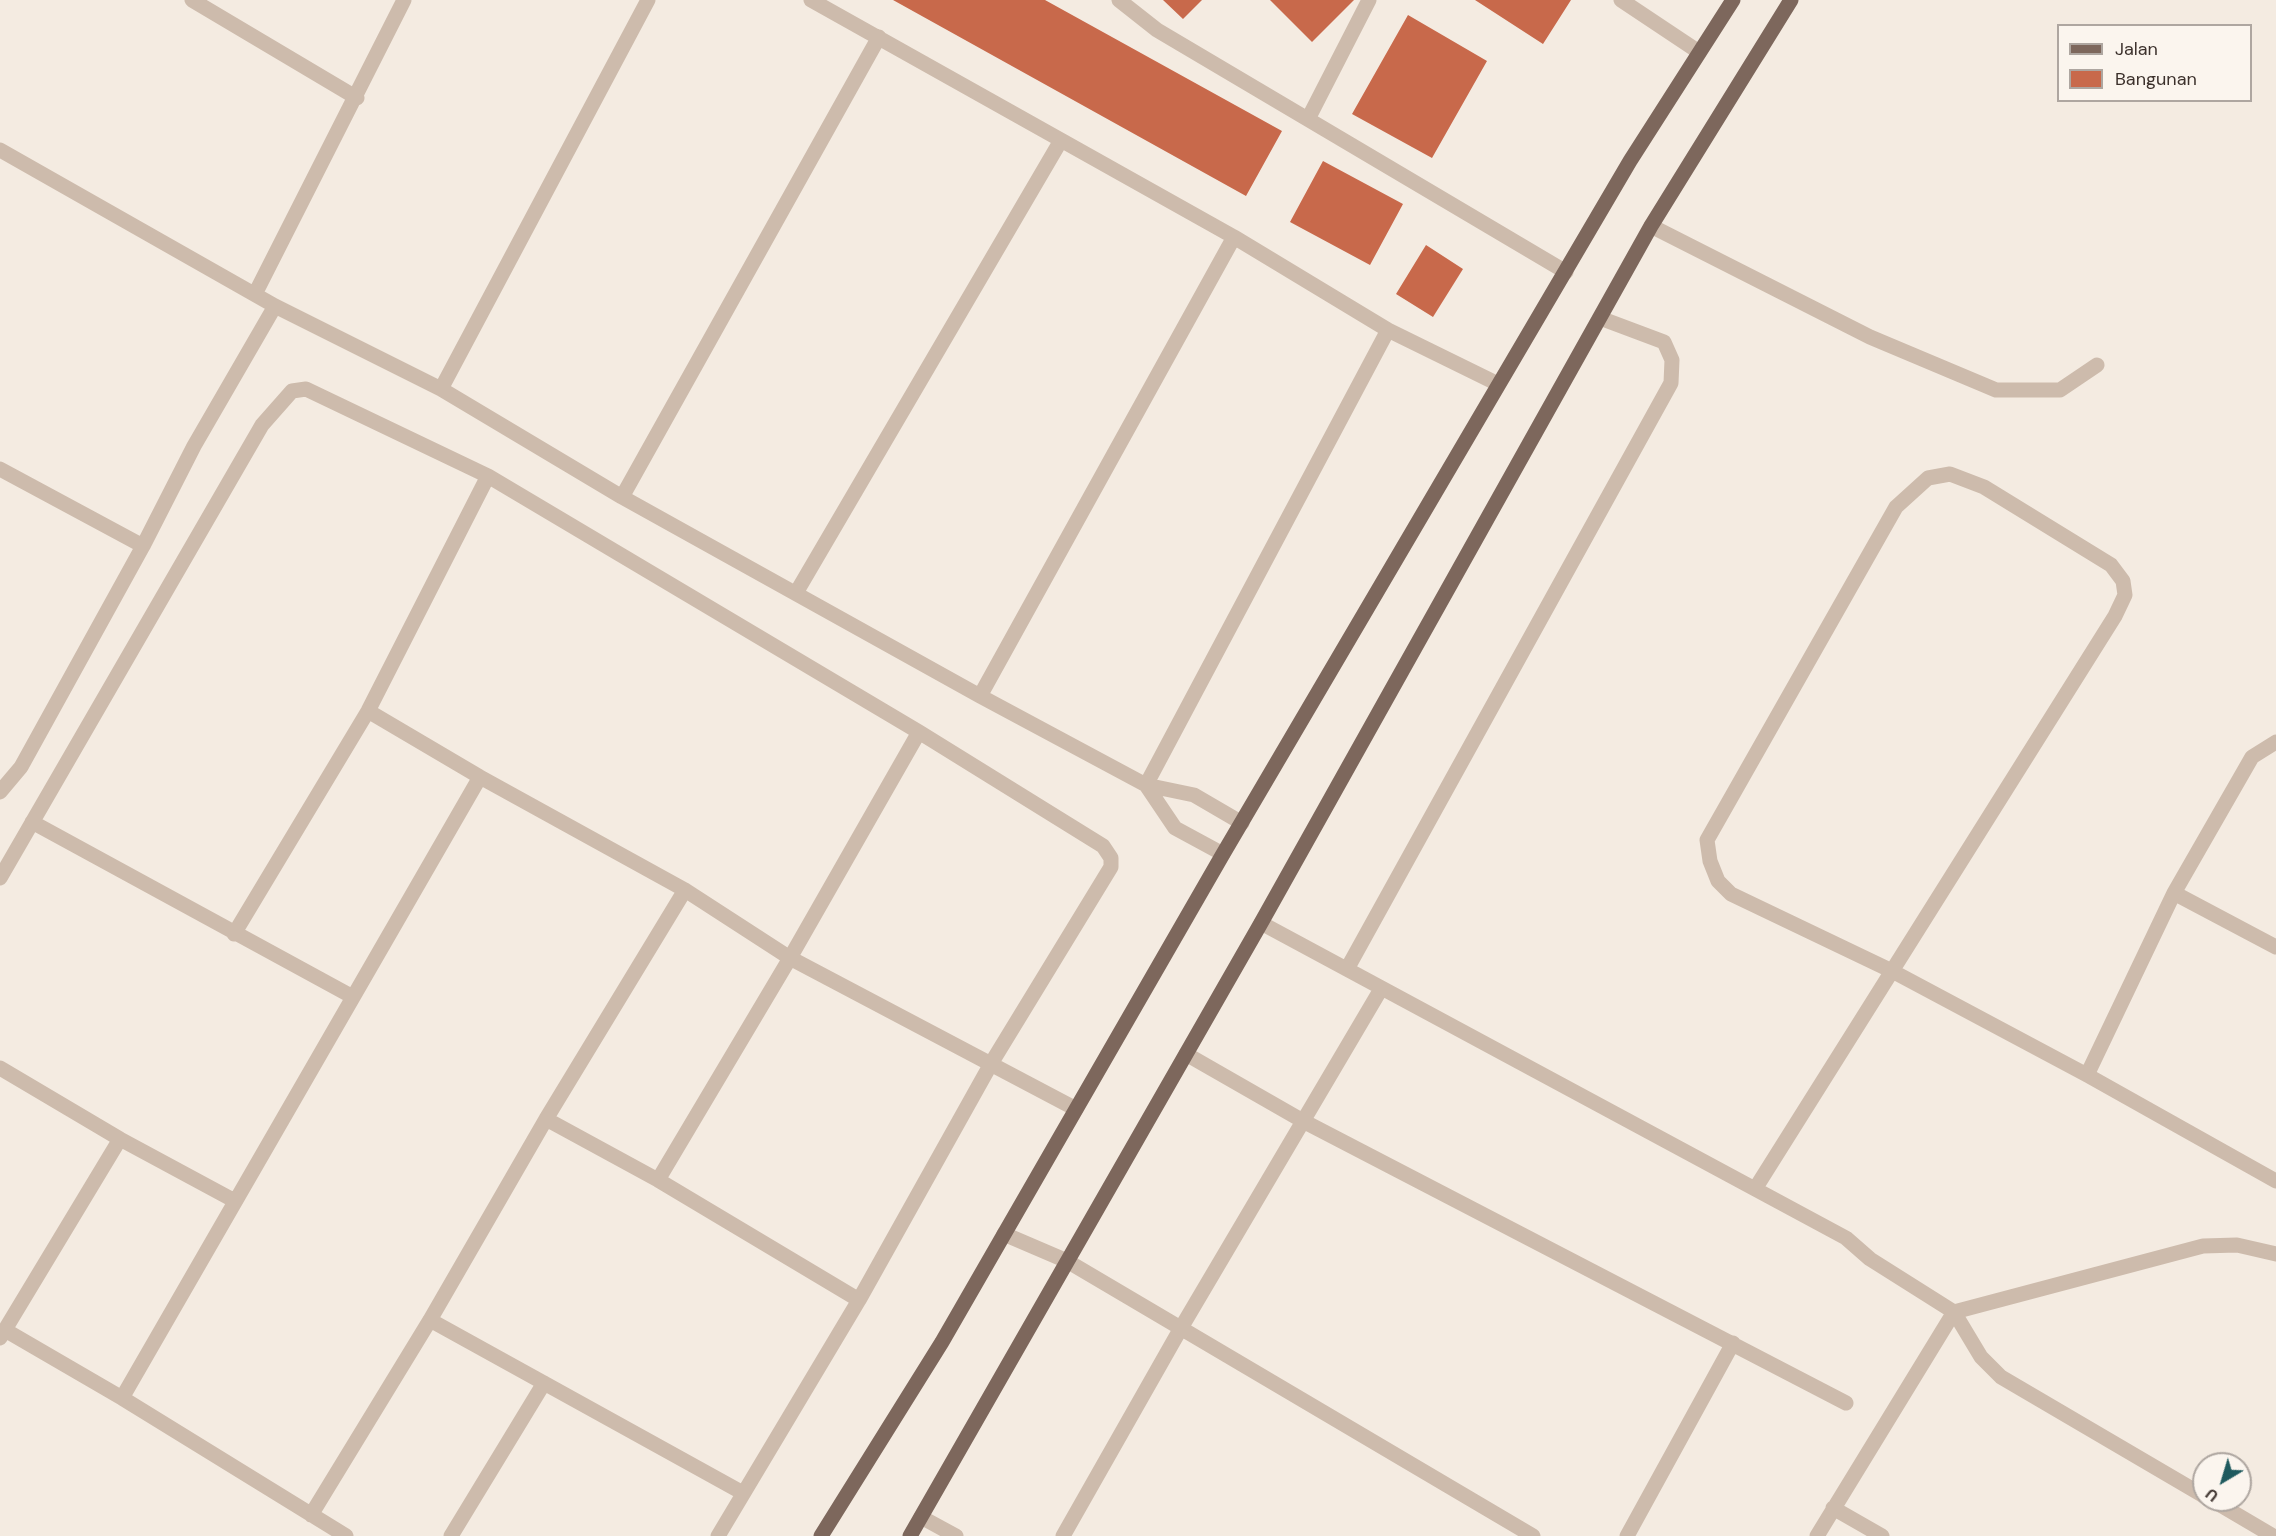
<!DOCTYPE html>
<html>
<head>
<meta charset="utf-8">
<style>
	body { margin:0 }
	#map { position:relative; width:2276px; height:1536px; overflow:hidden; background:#f4ebe1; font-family:"DM Sans",sans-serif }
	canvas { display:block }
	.legend { position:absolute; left:2057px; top:24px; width:195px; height:78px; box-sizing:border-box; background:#fbf5ee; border:2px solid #aea6a0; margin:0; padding:8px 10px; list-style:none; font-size:18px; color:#3b302b }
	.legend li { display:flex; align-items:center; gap:12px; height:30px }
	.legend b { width:30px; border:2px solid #aea6a0 }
	.north { position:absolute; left:2192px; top:1452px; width:60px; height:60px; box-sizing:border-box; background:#fbf5ee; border:2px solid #aea6a0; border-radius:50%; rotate:218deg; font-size:16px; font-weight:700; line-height:24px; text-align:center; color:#3b302b }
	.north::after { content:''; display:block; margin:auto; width:21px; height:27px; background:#1f5a5e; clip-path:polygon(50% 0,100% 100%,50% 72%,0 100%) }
</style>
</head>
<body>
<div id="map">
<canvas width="2276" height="1536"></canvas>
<ul class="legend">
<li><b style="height:8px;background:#7d675c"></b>Jalan</li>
<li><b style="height:16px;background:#c8694b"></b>Bangunan</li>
</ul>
<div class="north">U</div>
</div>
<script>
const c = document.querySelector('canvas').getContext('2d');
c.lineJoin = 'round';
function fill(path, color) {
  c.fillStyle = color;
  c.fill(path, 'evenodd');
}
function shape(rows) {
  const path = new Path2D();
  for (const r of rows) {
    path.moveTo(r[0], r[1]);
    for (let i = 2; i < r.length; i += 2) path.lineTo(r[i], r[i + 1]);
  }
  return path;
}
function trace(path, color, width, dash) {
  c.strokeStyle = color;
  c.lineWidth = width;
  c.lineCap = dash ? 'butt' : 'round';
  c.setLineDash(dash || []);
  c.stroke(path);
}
fill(shape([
	[893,0,1045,0,1282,131,1246,196],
	[1163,0,1202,0,1183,19],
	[1270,0,1354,0,1312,42],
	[1475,0,1571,0,1543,44],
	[1408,15,1487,61,1432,158,1352,114],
	[1323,161,1403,204,1370,265,1290,222],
	[1426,245,1463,269,1433,317,1396,294]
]), '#c8694b');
trace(shape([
	[192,0,357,98],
	[811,0,1234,237,980,696],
	[1119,0,1157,30,1566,272],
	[1621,0,1699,52],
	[1308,119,1369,0],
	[0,150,275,306,441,389,622,497,980,696,1146,785,1388,330,1234,237],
	[1651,226,1870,337,1996,390,2060,390,2097,365],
	[255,294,404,0],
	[1388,330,1498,384],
	[441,389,648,0],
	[0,469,143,546],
	[622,497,879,37],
	[796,593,1060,142],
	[368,711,480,777,685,890,790,958,1076,1109],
	[1146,785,1175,828,1223,854],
	[1146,785,1194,795,1242,823],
	[0,792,21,767,143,546,194,446,275,306],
	[32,822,353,997],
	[0,878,262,425,292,391,306,389,488,476,919,732,1103,846,1111,858,1111,867,992,1062,859,1300,718,1536],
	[2174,893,2276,947],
	[1261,923,1846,1238,1870,1259,1954,1312,1981,1357,2001,1377,2204,1496],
	[234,934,368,711,488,476],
	[1347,969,1671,383,1672,360,1664,342,1600,318],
	[1186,1054,1303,1121,1846,1403],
	[0,1068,120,1139],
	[2087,1075,2174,893,2252,757,2276,742],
	[546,1119,658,1180,859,1300],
	[658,1180,790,958,919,732],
	[1755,1189,1892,971,2115,616,2125,595,2123,581,2111,565,1984,487,1950,474,1928,478,1896,507,1707,840,1710,861,1718,881,1731,894,1892,971,2087,1075,2276,1181],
	[1004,1234,1067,1261,1533,1536],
	[430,1320,743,1493],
	[5,1330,122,1398,346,1536],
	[0,1338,120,1139,235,1201],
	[122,1398,480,777],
	[2212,1500,2273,1536],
	[1833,1508,1882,1536],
	[311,1515,430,1320,546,1119,685,890],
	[921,1517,956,1536],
	[451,1536,544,1383],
	[1063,1536,1181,1328,1381,989],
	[1627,1536,1733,1343],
	[1817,1536,1954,1312,2203,1246,2237,1245,2276,1254]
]), '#cdbbac', 15);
trace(shape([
	[821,1536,942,1342,1223,854,1630,161,1733,0],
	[910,1536,1261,923,1651,226,1791,0]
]), '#7d675c', 15);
</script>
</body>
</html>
